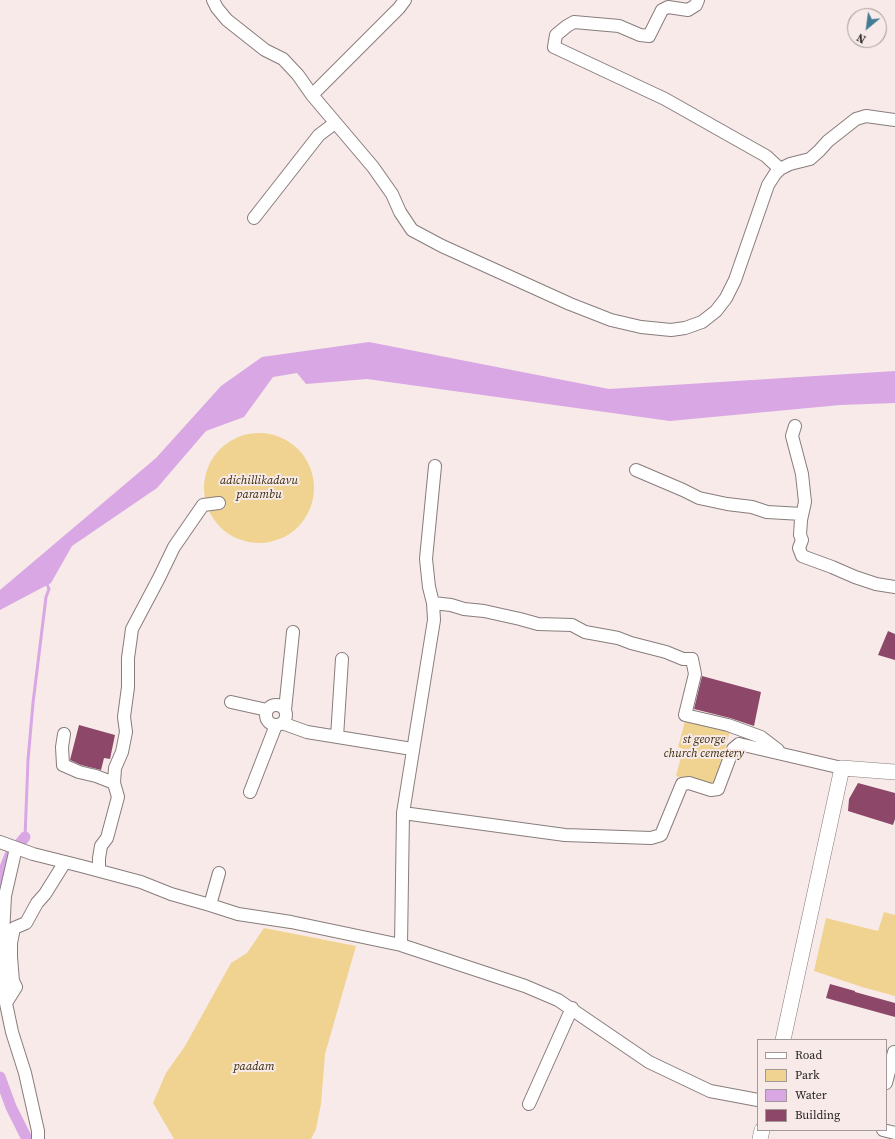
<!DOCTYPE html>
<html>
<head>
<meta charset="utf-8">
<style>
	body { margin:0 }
	#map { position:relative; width:895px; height:1139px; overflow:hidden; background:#f7eae9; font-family:"Source Serif 4",serif }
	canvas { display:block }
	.legend { position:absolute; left:757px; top:1039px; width:130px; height:92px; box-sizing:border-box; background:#f7eae9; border:1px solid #a29897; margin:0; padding:5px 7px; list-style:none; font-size:12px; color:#221e1d }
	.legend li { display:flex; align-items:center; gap:8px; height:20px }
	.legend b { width:20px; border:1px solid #a29897 }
	.north { position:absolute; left:847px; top:8px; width:40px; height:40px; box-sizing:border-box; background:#f7eae9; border:1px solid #a29897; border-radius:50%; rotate:209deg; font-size:11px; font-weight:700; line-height:16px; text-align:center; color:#221e1d }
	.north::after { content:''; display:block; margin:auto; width:14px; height:18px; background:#407c94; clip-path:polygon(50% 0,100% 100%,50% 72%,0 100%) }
</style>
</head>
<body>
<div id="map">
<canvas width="895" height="1139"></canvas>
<ul class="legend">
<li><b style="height:5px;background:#fff"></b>Road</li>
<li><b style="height:11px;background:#f0d391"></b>Park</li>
<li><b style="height:11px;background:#d9a7e4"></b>Water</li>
<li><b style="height:11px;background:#8d4869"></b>Building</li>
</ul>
<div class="north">N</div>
</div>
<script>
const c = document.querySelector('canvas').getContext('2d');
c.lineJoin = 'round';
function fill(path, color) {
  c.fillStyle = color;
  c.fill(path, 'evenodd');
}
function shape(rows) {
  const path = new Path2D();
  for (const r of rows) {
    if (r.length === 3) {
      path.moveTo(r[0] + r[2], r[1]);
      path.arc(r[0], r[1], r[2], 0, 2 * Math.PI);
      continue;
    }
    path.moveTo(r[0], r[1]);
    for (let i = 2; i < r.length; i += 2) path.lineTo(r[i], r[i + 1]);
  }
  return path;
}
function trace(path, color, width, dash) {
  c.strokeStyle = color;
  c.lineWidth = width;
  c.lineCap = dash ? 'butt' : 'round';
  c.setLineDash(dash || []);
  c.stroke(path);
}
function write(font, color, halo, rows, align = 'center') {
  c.font = font + ' "Source Serif 4",serif';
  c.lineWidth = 4;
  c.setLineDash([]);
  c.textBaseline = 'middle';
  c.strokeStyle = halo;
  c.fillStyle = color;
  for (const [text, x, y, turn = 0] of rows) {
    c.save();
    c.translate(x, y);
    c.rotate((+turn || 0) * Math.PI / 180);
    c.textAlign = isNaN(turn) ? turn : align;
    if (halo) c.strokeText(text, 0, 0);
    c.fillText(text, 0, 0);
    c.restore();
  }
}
fill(shape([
	[259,488,55],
	[685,721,730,732,713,786,676,776,683,749,678,747],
	[884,912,895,915,895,996,862,987,814,971,826,918,878,931],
	[264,928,356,946,325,1054,321,1104,316,1129,311,1139,174,1139,153,1103,166,1073,185,1046,231,963,247,953]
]), '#f0d391');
fill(shape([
	[369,342,609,389,895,371,895,403,840,405,670,421,367,379,306,384,297,373,273,377,244,417,206,431,157,488,72,546,51,583,0,610,0,590,156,458,221,386,262,357]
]), '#d9a7e4');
trace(shape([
	[25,837,28,760,33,703,46,597,49,589,46,582]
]), '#d9a7e4', 3);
trace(shape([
	[0,880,10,855,25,837],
	[0,1077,11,1107,27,1139]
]), '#d9a7e4', 11);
fill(shape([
	[888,631,895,634,895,660,878,655],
	[702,676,761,692,754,726,730,718,694,709],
	[79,725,115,735,110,759,104,758,101,770,81,765,70,760],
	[858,783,895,793,895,819,893,825,848,811,849,799],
	[830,984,855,991,855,992,895,1003,895,1017,826,998]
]), '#8d4869');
const minor = shape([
	[213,0,217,8,227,20,265,50,283,59,298,75,312,95,373,167,392,194,400,212,412,230,442,246,570,304,611,320,641,327,671,330,685,328,702,322,716,311,726,298,735,280,768,185,775,174,780,169,790,164,810,159,819,151,828,141,856,119,866,116,895,120],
	[698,0,696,5,688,10,668,7,662,10,649,36,640,35,619,26,574,22,567,26,556,35,554,47,665,99,766,156,780,169],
	[312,95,399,8,405,0],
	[254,218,319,135,335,123],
	[795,426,792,436,802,474,805,502,801,520,800,535,802,540,799,548,802,556,832,567,855,577,876,584,895,587],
	[636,470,683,490,699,498,727,504,752,507,767,512,802,514],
	[433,603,451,605,464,609,484,611,520,619,538,624,572,625,585,632,618,638,631,643,666,652,683,659,692,659,695,674,685,715,728,725,761,737,778,750],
	[231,702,267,710],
	[276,715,10],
	[285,710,293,632],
	[282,723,307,732,412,749],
	[64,734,62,747,63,765,79,772,96,776,114,783],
	[337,737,342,659],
	[250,792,276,725],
	[403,813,565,835,651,838,661,835,682,784,689,783,711,790,718,789,733,749,739,744,842,768],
	[0,842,33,854,81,866,141,882,171,894,210,905],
	[16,848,5,896,3,935,4,994,12,1032,25,1073,38,1131,38,1139],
	[99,870,99,858,101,846,107,838,118,797,114,783,115,768,122,752,126,732,124,717,128,687,128,658,132,629,159,578,174,547,203,505,219,503],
	[219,873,210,905,238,914,291,922,401,945,525,986,558,1000,649,1062,710,1091,758,1100],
	[401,945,403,813,434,620,433,603,429,587,426,559,435,466],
	[6,1003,16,987,13,981,11,957,11,943,14,928,26,923,37,903,45,894,65,862],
	[886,1083,894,1052],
	[529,1104,572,1008],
	[883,1130,895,1133]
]);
const major = shape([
	[783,1040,842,768,895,772],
	[760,1139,762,1130]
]);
trace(minor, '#887d7c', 14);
trace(major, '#887d7c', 16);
trace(minor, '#fff', 12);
trace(major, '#fff', 15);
write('italic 12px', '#392b09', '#f7eae9', [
	["adichillikadavu",259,481],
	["parambu",259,495],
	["st george",704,740],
	["church cemetery",704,754],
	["paadam",254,1067]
]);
</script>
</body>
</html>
